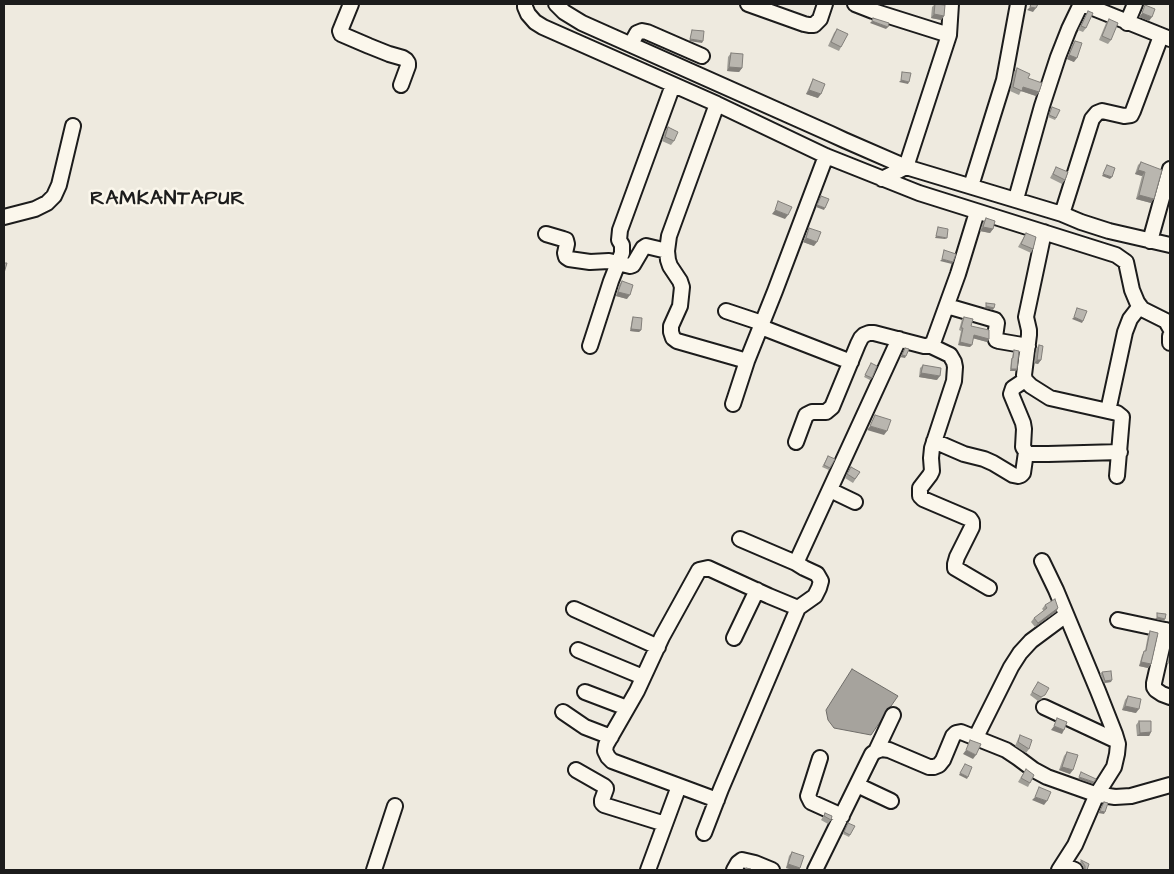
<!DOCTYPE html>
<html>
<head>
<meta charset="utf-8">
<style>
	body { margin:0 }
	#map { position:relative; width:1174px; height:874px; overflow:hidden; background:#eeeadf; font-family:"Architects Daughter",sans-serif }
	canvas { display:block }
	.frame { position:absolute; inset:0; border:5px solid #1c1c1c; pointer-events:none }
</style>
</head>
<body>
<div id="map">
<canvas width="1174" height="874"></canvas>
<div class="frame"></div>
</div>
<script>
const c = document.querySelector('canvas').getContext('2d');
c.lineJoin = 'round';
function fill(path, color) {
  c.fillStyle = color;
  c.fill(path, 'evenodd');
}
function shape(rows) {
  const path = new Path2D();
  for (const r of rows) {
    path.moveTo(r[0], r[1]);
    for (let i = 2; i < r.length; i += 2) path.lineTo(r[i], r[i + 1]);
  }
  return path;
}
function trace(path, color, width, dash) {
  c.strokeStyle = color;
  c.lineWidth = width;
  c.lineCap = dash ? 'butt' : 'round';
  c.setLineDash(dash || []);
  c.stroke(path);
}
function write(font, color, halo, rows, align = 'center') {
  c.font = font + ' "Architects Daughter",sans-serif';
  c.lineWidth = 5;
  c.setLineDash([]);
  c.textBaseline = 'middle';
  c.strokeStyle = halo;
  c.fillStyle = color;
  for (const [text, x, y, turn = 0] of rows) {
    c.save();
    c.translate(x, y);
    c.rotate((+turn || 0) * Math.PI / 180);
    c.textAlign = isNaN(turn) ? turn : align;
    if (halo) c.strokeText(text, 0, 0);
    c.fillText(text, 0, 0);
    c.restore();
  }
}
const water = shape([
	[852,669,898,696,871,735,834,728,828,720,826,710,852,669]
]);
fill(water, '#a6a39d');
trace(water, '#6f6d69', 1);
const minor = shape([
	[351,4,340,31,341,34,369,46,389,54,403,58,406,60,408,63,408,66,401,85],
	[525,4,525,7,528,14,535,22,543,27,717,104,826,156,919,193,1116,255,1126,262,1132,290,1137,302,1142,309,1166,321,1170,328],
	[556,4,564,12,582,23,831,134,844,140,906,167,1062,214,1081,222,1109,231,1170,245],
	[748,4,804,24,809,25,814,25,820,19,825,4],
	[855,4,873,11,949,35],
	[1083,4,1170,39],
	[1127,23,1135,4],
	[631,44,637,33,642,31,647,32,702,56],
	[717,104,669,236,667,251,668,260,670,266,680,281,682,287,680,306,671,326,671,332,673,338,677,341,747,361],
	[882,179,906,167,949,35,951,4],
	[971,186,1004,80,1018,4],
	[1016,199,1042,106,1058,57,1069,29,1081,4],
	[1062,214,1092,119,1097,113,1102,111,1124,116,1131,115,1133,111,1161,36],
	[4,217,35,209,47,203,54,196,59,185,73,126],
	[1044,232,1026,317,1029,330,1029,335,1024,375,1025,380,1031,386,1050,398,1108,411],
	[546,234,563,239,566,240,567,244,565,253,566,257,569,259,590,262,609,261,630,266,633,265,643,248,646,246,667,251],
	[1150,241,1170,169],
	[947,306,995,320,997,323,995,337,996,340,999,341,1028,346],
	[726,311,762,323],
	[761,327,851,362],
	[1170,336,1170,343],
	[929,345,950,355,954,362,955,367,954,381,932,448,931,458,932,471,930,475,920,488,920,496,923,499,970,519,972,522,972,527,957,557,955,564,955,568,989,588],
	[590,346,611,281,622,253,622,245,619,240,620,230,673,85],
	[1025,380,1013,388,1011,394,1023,423,1024,429,1023,447,1026,452,1029,454,1048,454,1120,452],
	[733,404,747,361,775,291,826,156],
	[934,441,964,454,984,459,993,463,1013,475,1018,476,1021,475,1023,473,1026,452],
	[796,442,806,415,812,412,826,412,832,407,858,344,861,338,864,335,869,333,874,333,924,346,929,346,933,343,958,274,977,212],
	[1117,476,1122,417,1117,413,1108,411,1125,332,1130,319,1140,306],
	[830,490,855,502],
	[740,539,796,563],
	[1042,561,1056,590,1098,691,1115,734,1118,744,1117,754,1114,767,1097,794,1075,845,1059,870],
	[574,609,658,647],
	[1118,620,1170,631],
	[1166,630,1154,683,1154,687,1156,690,1162,694,1170,697],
	[734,638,757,590],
	[578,650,643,677],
	[585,692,627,708],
	[1044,707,1117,741],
	[563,712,585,727,611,737],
	[976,737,1011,667,1020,653,1031,641,1066,615],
	[876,751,893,715],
	[820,758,808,796,811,802,842,816],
	[576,770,604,786,606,788,606,789,602,800,602,803,604,805,665,824],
	[857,785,891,801],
	[717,800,612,761,608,757,605,751,606,745,637,691,662,637,699,570,708,568,769,596,798,608],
	[704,833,721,789,798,608,815,596,819,588,821,581,817,574,804,568,796,563,899,339],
	[1063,865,1075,870],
	[374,870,395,806],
	[648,870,679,786],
	[734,870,738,863,742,860,755,863,772,870],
	[815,870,872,754,876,751,882,749,889,750,929,767,934,767,939,765,943,760,953,736,956,733,961,732,1006,750,1018,758,1034,770,1047,777,1095,794,1115,797,1131,796,1170,785]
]);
trace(minor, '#1c1c1c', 18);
trace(minor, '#fbf7ec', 14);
fill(shape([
	[935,4,944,16,941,20,931,18,932,7],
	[1088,11,1086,28,1083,32,1078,30],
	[1109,19,1111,40,1108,44,1099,40,1106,23],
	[837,29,841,47,839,51,828,46,834,33],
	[1075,41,1074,62,1067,59,1072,45],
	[731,53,742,68,739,72,727,71,728,57],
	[1017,68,1028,78,1039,92,1036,96,1021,91,1019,95,1010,91,1014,72],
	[813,79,818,98,806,94,811,83],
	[1052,107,1056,118,1055,120,1048,117],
	[668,127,674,141,671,145,662,141,665,131],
	[1141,162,1151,203,1136,199,1142,176,1135,174,1138,165],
	[1056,167,1065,180,1062,184,1050,178],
	[986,218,993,229,990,233,980,231,983,222],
	[809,228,814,246,803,242,807,232],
	[1026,233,1033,249,1031,253,1018,247],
	[622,281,627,299,616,296,619,285],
	[633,317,641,330,639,332,630,331,632,319],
	[964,317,971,326,989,339,987,342,973,338,970,347,958,345,961,331,959,330,962,319],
	[1039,345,1041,360,1038,364,1034,363,1036,349],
	[1014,350,1017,369,1016,371,1010,371,1011,360,1012,358,1013,352],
	[871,363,872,378,870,380,864,377],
	[923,365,937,380,919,377,920,368],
	[828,456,830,468,829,470,822,467],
	[851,467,860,472,853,483,845,478],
	[1045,605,1058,608,1056,612,1035,627,1031,622,1034,618,1044,611,1042,609],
	[1150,631,1151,664,1148,668,1139,666,1142,655,1145,651,1148,635],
	[1170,651,1170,664,1167,663],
	[1102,672,1111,682,1104,683,1100,674],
	[1038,682,1042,699,1038,701,1030,695],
	[1128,696,1136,713,1122,710,1125,700],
	[1139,721,1151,732,1149,736,1137,736,1136,725],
	[1020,735,1029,749,1026,753,1015,746,1018,739],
	[1067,752,1070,774,1059,770,1064,756],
	[1026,769,1030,783,1028,787,1018,782],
	[825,813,831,820,828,824,821,820],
	[847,825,850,835,849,837,843,834],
	[792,852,800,868,799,870,794,870,786,868,789,856],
	[1081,860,1087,870,1083,870,1084,868,1080,862]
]), '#9f9d96');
fill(shape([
	[1030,7,1036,8,1033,12,1027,10],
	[1142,13,1152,17,1149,21,1139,17],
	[934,14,944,16,941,20,931,18],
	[872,21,888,27,886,29,870,23],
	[690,39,703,41,702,43,689,41],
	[1069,55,1077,58,1074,62,1067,59],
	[729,67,742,68,739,72,727,71],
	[901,80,909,82,908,84,899,82],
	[1023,87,1039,92,1036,96,1021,91],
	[809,90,821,94,818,98,806,94],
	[1138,170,1145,172,1142,176,1135,174],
	[1103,174,1112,177,1110,179,1102,176],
	[1139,195,1154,199,1151,203,1136,199],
	[817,205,825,208,824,210,816,207],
	[775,210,788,215,785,219,772,214],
	[983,227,993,229,990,233,980,231],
	[936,236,947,238,945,239,935,238],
	[806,238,817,242,814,246,803,242],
	[942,259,953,262,952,264,940,261],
	[618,292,630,295,627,299,616,296],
	[986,306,994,308,993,310,984,308],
	[1074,317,1083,321,1082,323,1072,319],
	[631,329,641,330,639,332,630,331],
	[974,335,989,339,987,342,972,338],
	[960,342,972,345,970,347,958,345],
	[902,355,906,356,905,358,900,357],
	[1037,360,1041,360,1038,364,1034,363],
	[1011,369,1017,369,1016,371,1010,371],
	[921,373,940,376,937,380,919,377],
	[870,426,887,431,884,435,867,430],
	[1058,608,1056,612,1035,627,1038,623],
	[1157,617,1165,619,1164,621,1155,619],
	[1141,662,1151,664,1148,668,1139,666],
	[1112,680,1111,682,1104,683,1105,681],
	[1125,706,1139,709,1136,713,1122,710],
	[1054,726,1064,730,1062,734,1051,730],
	[1151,732,1149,736,1137,736,1140,733],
	[966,750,976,755,973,759,963,754],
	[1062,767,1073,770,1070,774,1059,770],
	[960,773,968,777,967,779,959,775],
	[1079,777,1094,782,1093,784,1078,779],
	[1035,797,1047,801,1044,805,1032,800],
	[1100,811,1105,812,1104,814,1098,813],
	[788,864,800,868,799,870,794,870,786,868]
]), '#827f7a');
const building = shape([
	[935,4,945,5,944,16,934,14,935,4],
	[1031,4,1038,4,1036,8,1030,7,1031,4],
	[1145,5,1155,9,1152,17,1142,13,1145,5],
	[1088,11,1093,13,1086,28,1081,26,1088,11],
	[873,18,889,23,888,27,872,21,873,18],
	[1109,19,1118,23,1111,40,1102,36,1109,19],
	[837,29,848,34,841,47,831,42,837,29],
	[692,30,704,31,703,41,690,39,692,30],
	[1075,41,1082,43,1077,58,1069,55,1075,41],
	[731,53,743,54,742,68,729,67,731,53],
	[1017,68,1030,74,1028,78,1042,83,1039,92,1023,87,1022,91,1013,87,1017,68],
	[902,72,911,73,909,82,901,80,902,72],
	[813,79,825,84,821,94,809,90,813,79],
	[1052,107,1060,110,1056,118,1049,115,1052,107],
	[668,127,678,132,674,141,665,137,668,127],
	[1141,162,1162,170,1154,199,1139,195,1145,172,1138,170,1141,162],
	[1107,165,1115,168,1112,177,1103,174,1107,165],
	[1056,167,1068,172,1065,180,1053,174,1056,167],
	[821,196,829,199,825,208,817,205,821,196],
	[778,201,792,207,788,215,775,210,778,201],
	[986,218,995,221,993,229,983,227,986,218],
	[938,227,948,229,947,238,936,236,938,227],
	[809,228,821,232,817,242,806,238,809,228],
	[1026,233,1036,237,1033,249,1021,244,1026,233],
	[944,250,956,254,953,262,942,259,944,250],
	[4,263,7,263,4,273,4,263],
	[622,281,633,285,630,295,618,292,622,281],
	[986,303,995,304,994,308,986,306,986,303],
	[1077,308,1087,311,1083,321,1074,317,1077,308],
	[633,317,642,318,641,330,631,329,633,317],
	[964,317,973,319,971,326,989,330,989,339,974,335,972,345,960,342,963,328,961,328,964,317],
	[1039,345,1043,346,1041,360,1037,360,1039,345],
	[905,348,909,349,906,356,902,355,905,348],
	[1014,350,1019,351,1017,369,1011,369,1012,358,1013,358,1014,350],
	[871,363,877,366,872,378,865,375,871,363],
	[923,365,941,368,940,376,921,373,923,365],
	[875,415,891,420,887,431,870,426,875,415],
	[828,456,835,459,830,468,824,465,828,456],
	[851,467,860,472,855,479,847,474,851,467],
	[1055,599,1058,608,1038,623,1034,618,1047,608,1045,605,1055,599],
	[1157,613,1166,614,1165,619,1157,617,1157,613],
	[1150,631,1158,633,1151,664,1141,662,1144,651,1146,651,1150,631],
	[1111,671,1112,680,1105,681,1102,672,1111,671],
	[1038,682,1049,688,1045,695,1041,697,1032,692,1038,682],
	[1128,696,1141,699,1139,709,1125,706,1128,696],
	[1057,718,1067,722,1064,730,1054,726,1057,718],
	[1139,721,1151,721,1151,732,1140,733,1139,721],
	[1020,735,1032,740,1029,749,1018,742,1020,735],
	[970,740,981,744,976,755,966,750,970,740],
	[1067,752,1078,755,1073,770,1062,767,1067,752],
	[965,764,972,767,968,777,960,773,965,764],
	[1026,769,1034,775,1030,783,1021,778,1026,769],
	[1081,772,1096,779,1094,782,1079,777,1081,772],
	[1039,787,1051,792,1047,801,1035,797,1039,787],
	[1104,802,1108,803,1105,812,1100,811,1104,802],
	[825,813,832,816,831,820,824,816,825,813],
	[848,823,855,826,850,835,844,832,848,823],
	[792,852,804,856,800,868,788,864,792,852],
	[1081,860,1089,864,1087,870,1085,870,1085,866,1081,860],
	[746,868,751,869,751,870,744,870,746,868]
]);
fill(building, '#b9b6af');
trace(building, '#827f7a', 1);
c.letterSpacing = '1px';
write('bold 20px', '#1c1c1c', '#fbf7ec', [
	["RAMKANTAPUR",168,200]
]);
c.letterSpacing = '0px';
</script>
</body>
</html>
